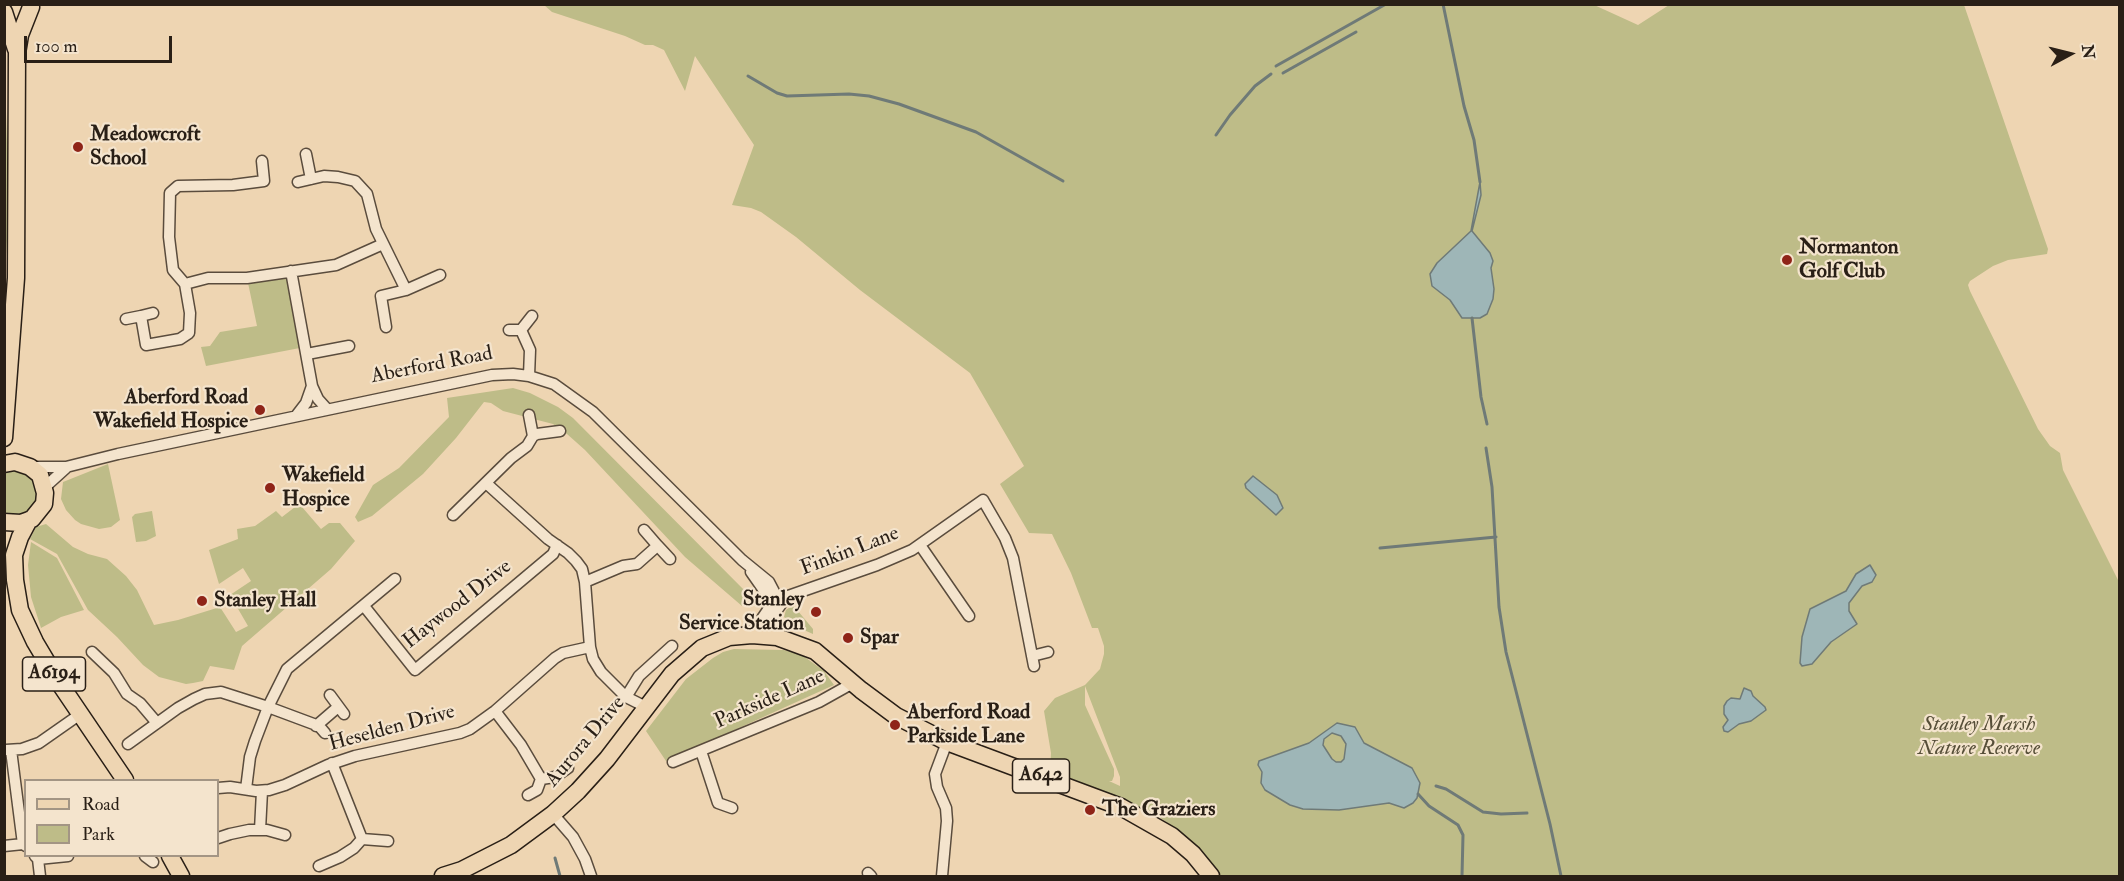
<!DOCTYPE html>
<html>
<head>
<meta charset="utf-8">
<style>
	body { margin:0 }
	#map { position:relative; width:2124px; height:881px; overflow:hidden; background:#eed5b2; font-family:"IM FELL Double Pica",serif }
	canvas { display:block }
	.frame { position:absolute; inset:0; border:6px solid #291f16; pointer-events:none }
	.legend { position:absolute; left:24px; top:779px; width:195px; height:78px; box-sizing:border-box; background:#f4e4cd; border:2px solid #a39584; margin:0; padding:8px 10px; list-style:none; font-size:18px; color:#291f16 }
	.legend li { display:flex; align-items:center; gap:12px; height:30px }
	.legend b { width:30px; border:2px solid #a39584 }
	.north { position:absolute; left:2040px; top:24px; width:60px; height:60px; -webkit-text-stroke:4px #f4e4cd; paint-order:stroke; rotate:83deg; font-size:16px; font-weight:700; line-height:24px; text-align:center; color:#291f16 }
	.north::after { content:''; display:block; margin:auto; width:21px; height:27px; background:#291f16; clip-path:polygon(50% 0,100% 100%,50% 72%,0 100%) }
	.scale { position:absolute; left:24px; top:36px; width:148px; height:27px; box-sizing:border-box; border:3px solid #291f16; border-top:0; padding-left:8px; font-size:18px; line-height:21px; white-space:nowrap; color:#291f16; -webkit-text-stroke:4px #f4e4cd; paint-order:stroke }
</style>
</head>
<body>
<div id="map">
<canvas width="2124" height="881"></canvas>
<div class="frame"></div>
<ul class="legend">
<li><b style="height:8px;background:#eed5b2"></b>Road</li>
<li><b style="height:16px;background:#bebc88"></b>Park</li>
</ul>
<div class="north">N</div>
<div class="scale">100 m</div>
</div>
<script>
const c = document.querySelector('canvas').getContext('2d');
c.lineJoin = 'round';
function fill(path, color) {
  c.fillStyle = color;
  c.fill(path, 'evenodd');
}
function shape(rows) {
  const path = new Path2D();
  for (const r of rows) {
    path.moveTo(r[0], r[1]);
    for (let i = 2; i < r.length; i += 2) path.lineTo(r[i], r[i + 1]);
  }
  return path;
}
function trace(path, color, width, dash) {
  c.strokeStyle = color;
  c.lineWidth = width;
  c.lineCap = dash ? 'butt' : 'round';
  c.setLineDash(dash || []);
  c.stroke(path);
}
function write(font, color, halo, rows, align = 'center') {
  c.font = font + ' "IM FELL Double Pica",serif';
  c.lineWidth = 4.5;
  c.setLineDash([]);
  c.textBaseline = 'middle';
  c.strokeStyle = halo;
  c.fillStyle = color;
  for (const [text, x, y, turn = 0] of rows) {
    c.save();
    c.translate(x, y);
    c.rotate((+turn || 0) * Math.PI / 180);
    c.textAlign = isNaN(turn) ? turn : align;
    if (halo) c.strokeText(text, 0, 0);
    c.fillText(text, 0, 0);
    c.restore();
  }
}
fill(shape([
	[1592,4,1638,25,1669,5,1964,5,2048,249,2047,254,2008,260,1993,266,1970,281,1968,285,1970,291,2038,429,2050,446,2060,453,2063,470,2119,582,2119,876,1218,876,1186,837,1165,821,1154,814,1050,773,1051,753,1044,711,1055,698,1085,685,1100,669,1104,654,1104,646,1098,628,1092,628,1071,573,1052,534,1029,533,1000,484,1024,466,970,373,860,290,796,237,761,212,751,208,732,205,754,145,695,56,685,91,664,50,653,45,645,45,625,36,552,12,544,5],
	[1085,686,1120,777,1120,786,1109,781,1112,781,1114,776,1114,769,1085,705],
	[4,49,9,206,5,273,4,273],
	[291,271,305,347,206,366,201,347,210,346,220,332,257,326,247,278],
	[513,388,530,393,558,407,573,418,749,595,742,606,685,557,585,450,567,434,553,424,503,411,491,403,484,402,456,438,423,474,372,516,358,522,355,517,373,485,399,468,449,417,447,398],
	[108,464,120,520,111,527,99,529,81,524,75,520,66,510,61,499,63,482],
	[10,469,32,476,39,491,35,507,21,517,5,515,5,471],
	[295,507,302,507,321,529,329,523,340,523,355,541,331,569,242,646,234,670,210,666,203,681,193,683,186,684,159,677,143,665,117,637,88,610,57,554,30,539,36,527,46,524,73,547,88,554,107,559,126,576,137,590,154,625,178,620,220,607,236,632,248,626,230,595,251,581,243,568,219,584,209,550,238,539,237,529,255,526,276,511,282,517],
	[152,511,156,536,146,541,136,542,132,517,135,514],
	[31,542,57,558,84,610,61,617,41,628,31,597,28,565],
	[793,605,813,629,813,634,797,627,784,617,786,610],
	[734,649,784,650,802,655,824,671,834,685,666,761,646,731,686,679,713,658,723,652]
]), '#bebc88');
const water = shape([
	[1480,182,1481,195,1472,231,1490,253,1493,261,1491,268,1494,289,1493,299,1487,314,1480,318,1462,318,1450,300,1432,286,1430,274,1437,263,1471,231,1480,182],
	[1253,476,1277,495,1283,508,1276,515,1246,488,1245,484,1253,476],
	[1870,565,1876,575,1872,582,1862,586,1849,603,1849,611,1857,624,1831,642,1812,664,1802,666,1800,663,1802,637,1810,609,1846,591,1856,574,1870,565],
	[1744,688,1751,691,1753,696,1765,707,1766,710,1751,721,1739,724,1728,732,1724,731,1723,727,1728,720,1724,714,1724,706,1727,701,1731,698,1740,699,1744,688],
	[1337,723,1355,727,1364,743,1412,768,1420,783,1417,798,1413,803,1404,808,1389,803,1339,810,1303,809,1290,805,1265,790,1261,783,1262,772,1258,765,1259,761,1309,743,1337,723],
	[1332,733,1341,736,1346,744,1344,759,1341,762,1336,762,1332,759,1323,745,1324,739,1332,733]
]);
fill(water, '#9eb6b7');
trace(water, '#6f7a77', 1.5);
trace(shape([
	[1443,4,1464,106,1474,140,1480,182],
	[1276,66,1386,4],
	[1283,73,1356,32],
	[748,76,777,93,787,96,849,94,869,96,899,104,976,132,1063,181],
	[1216,135,1230,115,1255,86,1271,74],
	[1472,318,1481,397,1487,424],
	[1486,448,1492,487,1499,607,1506,652,1550,824,1561,876],
	[1380,548,1496,537],
	[1436,786,1446,789,1483,812,1501,814,1527,813],
	[1418,794,1429,806,1458,825,1463,835,1462,876],
	[555,858,560,876]
]), '#6f7a77', 3);
const minor = shape([
	[306,154,311,179],
	[298,182,324,176,338,177,355,181,367,194,376,229,406,290,381,296,386,327],
	[291,271,312,386,318,399,327,409],
	[185,284,208,278,247,278,336,265,383,244],
	[406,290,440,275],
	[153,313,141,316,146,345,180,339,189,333,190,313,185,284,173,270,169,237,170,193,178,186,233,185,264,181,262,161],
	[126,319,141,316],
	[509,330,521,330,532,316],
	[521,330,530,350,529,376],
	[307,354,349,346],
	[529,415,533,436],
	[296,416,306,403,312,386],
	[31,467,66,467,118,454,492,375,513,374,529,376,554,384,593,412,742,560,769,582,780,603],
	[486,483,548,539,568,553,576,561,582,569,585,582,590,647,593,659,601,672,626,697,646,707],
	[45,487,66,468],
	[453,515,511,458,527,446,533,436,537,434,560,431],
	[657,545,670,559],
	[920,545,969,616],
	[751,572,765,592,770,605],
	[585,582,623,566,637,564,655,548,657,545,644,530],
	[364,606,415,670,553,554,557,545],
	[756,635,761,620,774,601,877,565,912,550,983,500,1005,538,1013,558,1034,666],
	[772,637,774,614,785,599],
	[92,652,114,673,127,694,140,703,157,723],
	[1032,656,1048,652],
	[330,695,344,714],
	[626,697,639,676,672,646],
	[495,711,521,745,541,779,555,777,568,768],
	[316,726,338,707],
	[128,744,178,708,194,699,205,694,221,692,268,707,319,726,325,733],
	[6,750,22,749,39,743,79,715],
	[11,750,23,844,26,846],
	[701,751,718,803,732,808],
	[673,762,819,702,853,683],
	[332,763,362,839,388,841],
	[218,788,230,787,256,791,269,790,285,785,328,765,355,756,460,733,470,729,495,711,555,658,563,653,590,647],
	[246,789,250,757,255,741,268,707,287,669,395,579],
	[528,795,537,790,541,779],
	[553,814,573,837,585,859,591,876],
	[260,830,262,791],
	[218,838,230,834,249,830,267,830,285,835],
	[4,846,23,844],
	[35,856,38,859,40,876],
	[145,856,153,862],
	[38,859,68,856],
	[319,866,340,857,354,848,362,839],
	[868,873,871,876],
	[942,876,947,821,946,808,937,787,935,774,947,742]
]);
const primary = shape([
	[4,12,16,49],
	[4,438,16,278,17,53,20,35,31,7],
	[4,464,15,462,30,467,40,475,45,493,44,504,32,519,21,523,4,522],
	[29,520,20,537,14,555,15,580,20,610,35,642,60,684,125,780],
	[170,856,181,876],
	[443,876,462,870,511,845,553,814,578,791,607,759,672,674,702,648,729,637,752,635,777,637,815,651,861,690,896,716,947,742,1121,807,1172,836,1193,854,1211,876]
]);
trace(minor, '#5a4c3d', 13);
trace(primary, '#291f16', 19);
trace(minor, '#f4e4cd', 10);
trace(primary, '#eed5b2', 16);
for (const [x, y, r, color] of [
	[78,147,6,"#8f2418"],
	[1787,260,6,"#8f2418"],
	[260,410,6,"#8f2418"],
	[270,488,6,"#8f2418"],
	[202,601,6,"#8f2418"],
	[816,612,6,"#8f2418"],
	[848,638,6,"#8f2418"],
	[895,725,6,"#8f2418"],
	[1090,810,6,"#8f2418"]
]) {
  const dot = new Path2D();
  dot.arc(x, y, r, 0, 2 * Math.PI);
  c.fillStyle = color;
  c.fill(dot);
  trace(dot, '#f4e4cd', 2);
}
for (const [x, y, w] of [
	[54,674,63],
	[1041,776,57]
]) {
  const box = new Path2D();
  box.roundRect(x - w / 2, y - 17, w, 34, 4.5);
  c.fillStyle = '#f4e4cd';
  c.fill(box);
  trace(box, '#291f16', 1.5);
}
write('bold 20px', '#291f16', null, [
	["A6194",54,674],
	["A642",1041,776]
]);
write('bold 21px', '#291f16', '#f4e4cd', [
	["Meadowcroft",90,135],
	["School",90,159],
	["Normanton",1799,248],
	["Golf Club",1799,272],
	["Aberford Road",248,398,"right"],
	["Wakefield Hospice",248,422,"right"],
	["Wakefield",282,476],
	["Hospice",282,500],
	["Stanley",804,600,"right"],
	["Service Station",804,624,"right"],
	["Stanley Hall",214,601],
	["Spar",860,638],
	["Aberford Road",907,713],
	["Parkside Lane",907,737],
	["The Graziers",1102,810]
], 'left');
write('21px', '#291f16', '#f4e4cd', [
	["Aberford Road",432,366,-11],
	["Finkin Lane",850,552,-21],
	["Haywood Drive",458,605,-38],
	["Parkside Lane",770,700,-24],
	["Heselden Drive",392,729,-15],
	["Aurora Drive",586,742,-50]
]);
write('italic 21px', '#564e38', '#f4e4cd', [
	["Stanley Marsh",1979,725],
	["Nature Reserve",1979,749]
]);
</script>
</body>
</html>
